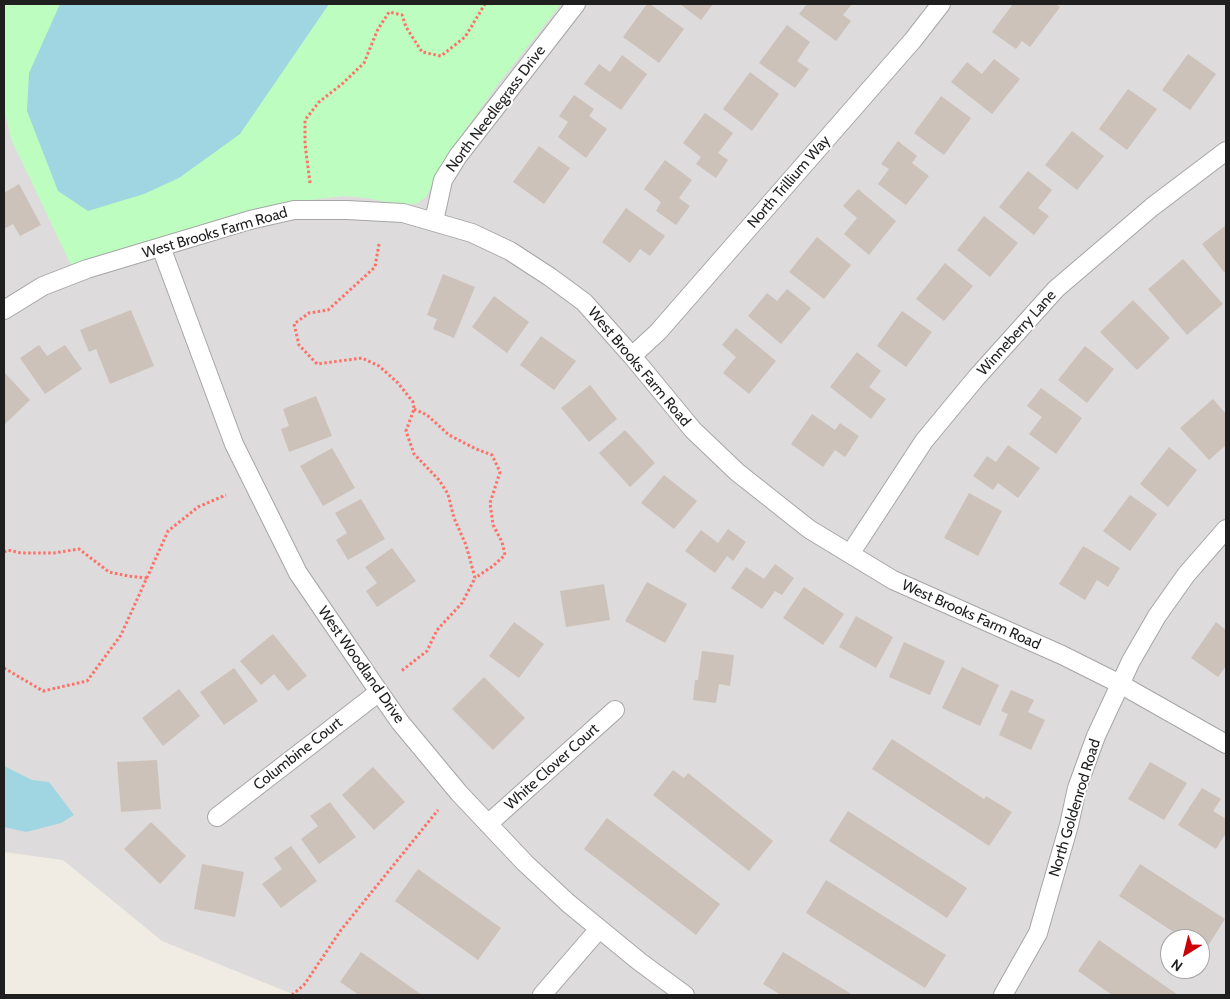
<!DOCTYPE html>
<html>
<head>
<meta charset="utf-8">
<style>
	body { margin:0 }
	#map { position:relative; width:1230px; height:999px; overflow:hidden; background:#f0ece4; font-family:Cabin,sans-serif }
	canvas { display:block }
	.frame { position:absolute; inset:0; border:5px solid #1f1f1f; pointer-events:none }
	.north { position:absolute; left:1160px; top:929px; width:50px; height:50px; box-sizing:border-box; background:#fff; border:1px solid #a5a5a5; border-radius:50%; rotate:216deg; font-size:14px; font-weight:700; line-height:20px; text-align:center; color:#1f1f1f }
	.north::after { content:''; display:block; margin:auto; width:18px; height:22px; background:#cd0007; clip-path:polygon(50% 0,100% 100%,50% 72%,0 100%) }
</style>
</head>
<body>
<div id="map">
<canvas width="1230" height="999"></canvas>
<div class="frame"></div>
<div class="north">N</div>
</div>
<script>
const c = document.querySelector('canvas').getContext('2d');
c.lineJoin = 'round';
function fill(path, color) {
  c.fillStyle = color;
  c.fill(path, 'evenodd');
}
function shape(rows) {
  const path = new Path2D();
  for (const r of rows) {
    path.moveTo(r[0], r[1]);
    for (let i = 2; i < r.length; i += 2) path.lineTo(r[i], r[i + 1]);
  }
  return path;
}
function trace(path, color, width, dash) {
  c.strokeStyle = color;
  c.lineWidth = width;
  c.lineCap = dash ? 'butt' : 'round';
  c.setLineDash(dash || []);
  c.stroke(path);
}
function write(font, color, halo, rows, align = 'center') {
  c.font = font + ' Cabin,sans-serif';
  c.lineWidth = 4;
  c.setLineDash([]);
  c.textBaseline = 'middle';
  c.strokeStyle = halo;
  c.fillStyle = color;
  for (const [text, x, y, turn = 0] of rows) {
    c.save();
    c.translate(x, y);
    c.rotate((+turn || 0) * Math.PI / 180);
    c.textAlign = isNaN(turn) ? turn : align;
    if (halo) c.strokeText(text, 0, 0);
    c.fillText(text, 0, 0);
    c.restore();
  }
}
fill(shape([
	[4,4,1226,4,1226,995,295,995,162,941,63,860,4,852],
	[1170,939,1200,939,1200,969,1170,969]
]), '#dddbdb');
fill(shape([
	[4,4,561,4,498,84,446,157,426,197,416,204,397,204,366,198,344,196,293,202,236,214,71,265,11,139,4,107]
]), '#bdfec0');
fill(shape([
	[60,4,329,4,240,134,179,178,144,194,88,211,58,191,27,111,29,73],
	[4,766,32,780,49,782,74,815,61,823,26,832,4,827]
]), '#a0d5e2');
fill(shape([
	[647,4,650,4,684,29,659,63,623,37],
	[680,4,713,4,701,20],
	[807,4,852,4,843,15,851,21,836,41,799,14],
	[1013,4,1055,4,1060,7,1030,47,1022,41,1016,49,992,32],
	[787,25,810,42,797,61,809,69,795,88,759,63],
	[1188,54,1216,74,1190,110,1162,90],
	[622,55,647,74,621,110,584,84,599,64,610,72],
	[994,59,1020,79,992,114,951,82,967,62,982,74],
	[750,72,779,94,752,131,723,109],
	[1128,89,1157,109,1127,150,1099,129],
	[574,95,594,109,589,116,607,129,586,158,558,137,568,122,559,116],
	[941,96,971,118,944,155,914,133],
	[705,113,733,133,718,153,728,160,716,178,696,164,701,157,683,143],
	[1072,131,1104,156,1077,190,1045,165],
	[898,141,917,156,912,163,929,176,906,205,878,184,889,169,881,164],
	[539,146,570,168,544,204,513,182],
	[665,160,692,180,679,198,690,206,676,225,656,211,661,202,644,189],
	[1028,171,1052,190,1038,208,1049,216,1034,235,999,207],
	[19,184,41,225,20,236,13,224,4,229,4,193],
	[858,189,896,221,869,255,844,234,857,218,843,206],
	[626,208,665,236,650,256,640,249,630,263,602,242],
	[984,216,1018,243,990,277,957,250],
	[1226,225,1226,271,1224,272,1202,244],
	[817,237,851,265,824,299,789,272],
	[1183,259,1223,304,1187,335,1148,289],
	[945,263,973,286,944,321,916,299],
	[443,274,475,287,454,338,433,329,437,319,427,315],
	[787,289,811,308,781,344,748,316,767,293,777,301],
	[494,296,529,322,507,353,472,327],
	[1133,300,1170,338,1137,370,1100,332],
	[131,310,154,366,110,384,96,349,89,352,80,330],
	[902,311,932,332,906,367,877,346],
	[736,328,776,361,749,394,723,373,736,357,722,345],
	[541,336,576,361,554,390,520,365],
	[39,345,47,356,65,345,82,369,45,394,20,358],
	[1085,346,1114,369,1087,403,1058,380],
	[857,352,881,371,869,387,886,399,871,419,830,387],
	[4,372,30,400,4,425],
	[590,385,617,419,589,442,561,408],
	[1041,388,1082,418,1056,454,1029,434,1042,417,1027,406],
	[316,396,332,436,289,452,281,429,289,426,283,409],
	[1213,399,1226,414,1226,445,1209,460,1180,428],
	[812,414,835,430,840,423,859,436,845,457,835,450,823,467,791,444],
	[625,430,655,463,630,487,599,453],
	[1008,445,1040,468,1018,498,998,483,993,490,973,476,987,456,996,462],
	[1169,447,1197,470,1168,507,1140,484],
	[332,448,355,488,323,506,300,466],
	[664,475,697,501,674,529,641,503],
	[969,493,1002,511,978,556,944,538],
	[1130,495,1157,514,1130,551,1103,531],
	[361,499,385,539,348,560,336,540,347,533,335,513],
	[728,529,746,542,733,561,727,556,715,573,685,551,701,530,718,543],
	[1083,546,1120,568,1108,587,1097,580,1085,600,1059,584],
	[392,548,416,581,377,607,366,591,377,583,365,567],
	[775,564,794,578,782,595,775,591,762,609,731,588,746,567,764,579],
	[647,582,687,604,665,643,625,621],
	[604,584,610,620,566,627,560,591],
	[804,587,844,614,823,645,783,618],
	[856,616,893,637,876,668,839,647],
	[514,622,544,644,519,678,489,656],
	[1216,622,1226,630,1226,666,1218,677,1191,658],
	[273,634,307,676,288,691,274,674,261,685,240,661],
	[904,642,945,661,930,695,889,677],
	[702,651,734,655,730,686,719,684,716,703,693,700,695,680,698,680],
	[962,667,999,685,980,726,942,708],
	[234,668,258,701,224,725,200,692],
	[484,677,525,718,493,750,452,709],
	[179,689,200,716,163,746,142,718],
	[1011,690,1034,700,1028,712,1045,720,1031,750,999,735,1008,714,1001,711],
	[892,739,984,799,986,796,1012,812,989,846,872,769],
	[157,760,161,809,121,812,117,762],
	[1150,762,1187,783,1164,820,1128,799],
	[373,767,405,802,374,830,342,795],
	[673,770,684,778,688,773,773,841,749,871,653,795],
	[1202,788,1221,799,1213,811,1226,819,1226,833,1216,849,1178,825],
	[330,802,356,837,319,864,301,839,318,826,310,816],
	[848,811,967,888,947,918,829,841],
	[607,818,720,904,696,935,584,849],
	[151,822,186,856,160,884,124,849],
	[291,846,317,881,281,908,262,884,282,869,274,858],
	[202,864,244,872,235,917,194,909],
	[1140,864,1225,919,1204,952,1200,950,1200,939,1184,939,1119,896],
	[418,869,501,928,478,960,395,901],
	[826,880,946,955,925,988,806,913],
	[1099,940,1178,995,1112,995,1078,971],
	[361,952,422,995,359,995,340,982],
	[783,952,853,995,781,995,763,984]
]), '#cdc2b9');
const minor = shape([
	[434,221,443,180,458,156,576,4],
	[161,247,234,444,298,573,379,692,400,722,459,793,525,863,568,903,640,962,685,995],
	[4,310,43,286,87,269,250,220,294,210,347,210,403,213,472,233,510,251,550,277,584,302,632,356,693,430,737,472,809,529,893,580,1062,655,1120,684,1226,744],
	[632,356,658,332,913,40,941,4],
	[850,554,924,441,976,378,1056,289,1152,207,1226,151],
	[217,817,379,692],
	[488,824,615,710],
	[542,995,599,929],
	[1003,995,1038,933,1069,825,1077,788,1096,736,1131,661,1157,616,1186,575,1226,529]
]);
trace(minor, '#a6a6a6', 20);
trace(shape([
	[310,183,305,144,305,120,319,102,342,84,364,63,377,31,389,12,402,15,406,27,422,52,441,56,465,37,485,4],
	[379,244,375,267,328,310,309,313,294,324,299,345,317,364,362,358,379,366,398,383,413,402,414,409,406,431,414,454,439,480,448,494,454,518,466,545,475,578,462,603,437,630,427,651,400,672],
	[414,409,427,415,449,435,476,449,492,455,500,472,490,503,493,525,502,542,505,555,493,566,475,578],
	[4,552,8,550,21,553,54,553,79,549,109,572,128,576,148,578],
	[4,668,43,691,87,681,121,635,168,531,198,507,226,495],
	[292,995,304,985,341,930,438,810]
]), '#ff7066', 3, [2.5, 2.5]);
trace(minor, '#fff', 18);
write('15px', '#1f1f1f', '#fff', [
	["North Needlegrass Drive",496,109,-53],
	["North Trillium Way",789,182,-49],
	["West Brooks Farm Road",215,233,-16],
	["Winneberry Lane",1017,333,-48],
	["West Brooks Farm Road",639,367,50],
	["West Brooks Farm Road",971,615,24],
	["West Woodland Drive",361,665,55],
	["Columbine Court",298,754,-38],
	["White Clover Court",552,767,-42],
	["North Goldenrod Road",1075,808,-73]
]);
</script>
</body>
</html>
